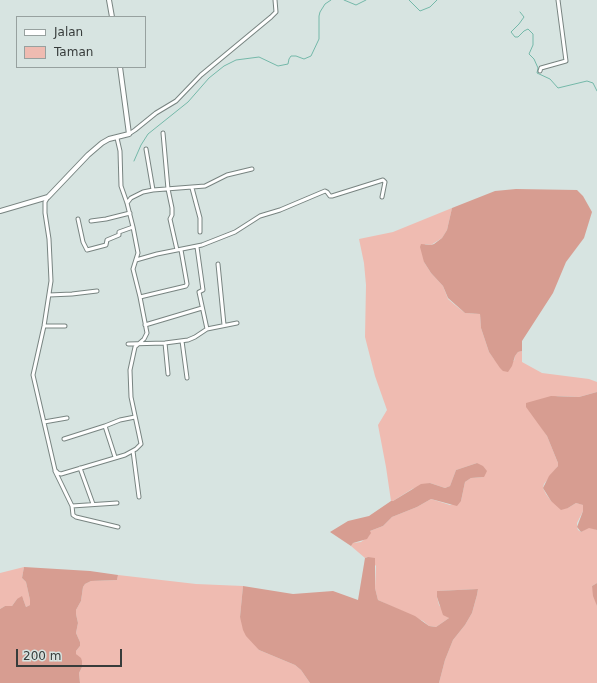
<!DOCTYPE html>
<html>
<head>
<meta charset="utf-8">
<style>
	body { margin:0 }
	#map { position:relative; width:597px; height:683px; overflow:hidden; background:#d7e4e1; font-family:"DejaVu Sans",sans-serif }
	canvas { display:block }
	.legend { position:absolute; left:16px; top:16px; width:130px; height:52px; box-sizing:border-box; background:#d7e4e1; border:1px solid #97a19f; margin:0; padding:5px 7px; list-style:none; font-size:12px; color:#373c3b }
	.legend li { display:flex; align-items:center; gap:8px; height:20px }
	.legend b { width:20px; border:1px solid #97a19f }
	.scale { position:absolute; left:16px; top:649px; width:106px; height:18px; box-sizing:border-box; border:2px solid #373c3b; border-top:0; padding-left:5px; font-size:12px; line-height:14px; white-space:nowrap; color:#373c3b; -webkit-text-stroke:3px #d7e4e1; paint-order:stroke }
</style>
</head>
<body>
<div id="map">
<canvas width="597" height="683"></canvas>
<ul class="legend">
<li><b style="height:5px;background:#fff"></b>Jalan</li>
<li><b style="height:11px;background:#efbbb1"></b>Taman</li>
</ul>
<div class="scale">200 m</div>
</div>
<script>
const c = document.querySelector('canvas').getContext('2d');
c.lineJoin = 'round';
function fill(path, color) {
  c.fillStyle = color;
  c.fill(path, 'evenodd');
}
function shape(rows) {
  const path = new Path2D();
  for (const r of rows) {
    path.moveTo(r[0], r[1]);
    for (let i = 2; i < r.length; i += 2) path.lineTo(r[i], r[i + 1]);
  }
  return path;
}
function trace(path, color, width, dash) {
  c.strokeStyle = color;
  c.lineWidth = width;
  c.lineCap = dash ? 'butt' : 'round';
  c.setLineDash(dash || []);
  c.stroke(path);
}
fill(shape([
	[452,208,447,230,442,238,431,245,425,244,424,262,431,273,443,286,448,299,455,305,465,313,480,314,481,328,489,352,494,359,514,361,515,356,518,352,522,351,522,362,542,373,589,379,597,382,597,392,579,397,557,396,540,425,547,436,558,463,558,466,544,484,543,488,546,494,551,501,568,508,576,503,584,505,583,511,577,523,577,527,578,530,581,532,589,527,597,530,597,583,592,586,597,606,597,683,439,683,445,660,453,640,465,625,472,613,477,595,478,589,437,591,437,597,439,605,449,618,436,627,429,626,423,621,378,600,375,588,376,566,368,557,365,558,351,546,353,543,361,542,369,536,370,531,383,526,392,517,417,507,431,499,450,505,461,501,465,482,471,478,484,477,477,463,456,470,450,486,445,488,430,483,412,489,393,501,391,501,386,467,378,425,387,410,375,376,365,337,366,285,364,263,359,239,393,232],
	[24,567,22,578,26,582,30,600,30,605,26,607,23,599,17,599,12,606,5,606,0,609,0,573],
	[118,575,196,584,243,586,240,617,259,650,295,665,301,670,310,683,80,683,79,673,82,667,76,654,76,651,80,646,80,642,76,633,78,623,76,614,76,610,81,601,83,587,85,584,91,581,117,580]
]), '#efbbb1');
fill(shape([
	[516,189,577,190,583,196,592,212,584,238,566,262,553,293,522,341,522,351,518,352,515,356,512,366,508,372,503,371,500,368,489,352,481,328,480,314,465,313,448,298,443,286,431,273,424,262,420,247,421,244,431,245,434,244,442,238,447,230,452,208,495,191],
	[597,392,597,530,589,528,581,532,577,527,583,511,583,505,576,503,568,508,561,510,551,501,543,488,549,476,558,466,558,463,547,436,526,407,526,403,551,396,579,397],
	[477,463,483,466,487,471,484,477,471,478,465,482,461,501,457,506,431,499,417,507,392,517,383,526,370,531,371,533,367,539,353,543,351,546,330,532,348,521,369,516,391,501,393,501,421,484,430,483,445,488,450,486,456,470],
	[368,557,375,558,375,588,378,600,415,616,429,626,436,627,449,618,443,615,437,597,437,591,478,589,477,595,472,613,465,625,453,640,445,660,439,683,310,683,301,670,295,665,259,650,246,636,243,630,240,617,243,586,293,594,333,591,358,600,365,558],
	[24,567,90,571,118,575,117,580,91,581,85,584,83,587,81,601,76,610,76,614,78,623,76,633,80,642,80,646,76,651,76,654,81,658,82,661,82,667,79,673,80,683,0,683,0,609,5,606,12,606,17,599,22,596,26,607,30,605,30,600,26,582,22,578],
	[597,583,597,606,593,596,592,586]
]), '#d79d91');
trace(shape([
	[344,0,356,5,366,0],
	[409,0,420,11,430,7,437,0],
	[520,12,524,17,519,24,511,32,515,37,518,37,524,31,528,29,533,34,533,45,529,54,534,59,538,68,537,73,550,79,558,88,587,81,593,83,597,91],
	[134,161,141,145,148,134,188,102,209,78,224,66,236,60,259,57,278,66,288,64,289,59,291,56,296,56,304,59,311,56,319,39,319,16,320,12,325,4,331,0]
]), '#74b8a9', 1);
const minor = shape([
	[540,71,541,68,566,61,558,0],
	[163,133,168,189,172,208,172,215,170,219,177,250],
	[129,134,135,130,156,113,176,101,201,75,271,17,276,12,275,0],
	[146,149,153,190],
	[192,188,200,218,200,232],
	[48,197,45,202,45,213,49,239,51,281,44,326,33,375,55,470,58,473,61,474,125,455,136,449,141,444,131,397,130,370,135,347,144,339,147,333,140,297,133,269,138,253,133,227,127,203,121,186,120,151,117,138],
	[127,203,131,198,143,192,153,190,205,186,227,175,252,169],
	[78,219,83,242,87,250,106,245,107,240,119,235,119,232,133,227],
	[91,221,106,219,130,213],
	[197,247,203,290,199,292,207,329],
	[136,260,157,254,202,245,235,232,260,216,280,210,325,191,327,192,330,196,332,196,383,180,385,182,382,197],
	[218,264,224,325],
	[49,295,72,294,97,291],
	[140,297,186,286,187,284,181,250],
	[145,325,202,308],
	[44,326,65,326],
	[182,341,187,378],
	[165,343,168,374],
	[128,344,165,343,188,340,195,337,207,329,237,323],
	[44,422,67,418],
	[105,426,120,420,135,417],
	[64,439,105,426,115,457],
	[133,451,139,497],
	[80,468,93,504],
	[55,471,72,506,117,503],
	[72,506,73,515,76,517,118,527]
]);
const tertiary = shape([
	[109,0,112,17],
	[0,211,48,197,88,155,102,143,109,139,129,134,120,67]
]);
trace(minor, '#788481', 5);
trace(tertiary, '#788481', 6);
trace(minor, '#fff', 3);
trace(tertiary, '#fff', 4);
</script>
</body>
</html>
